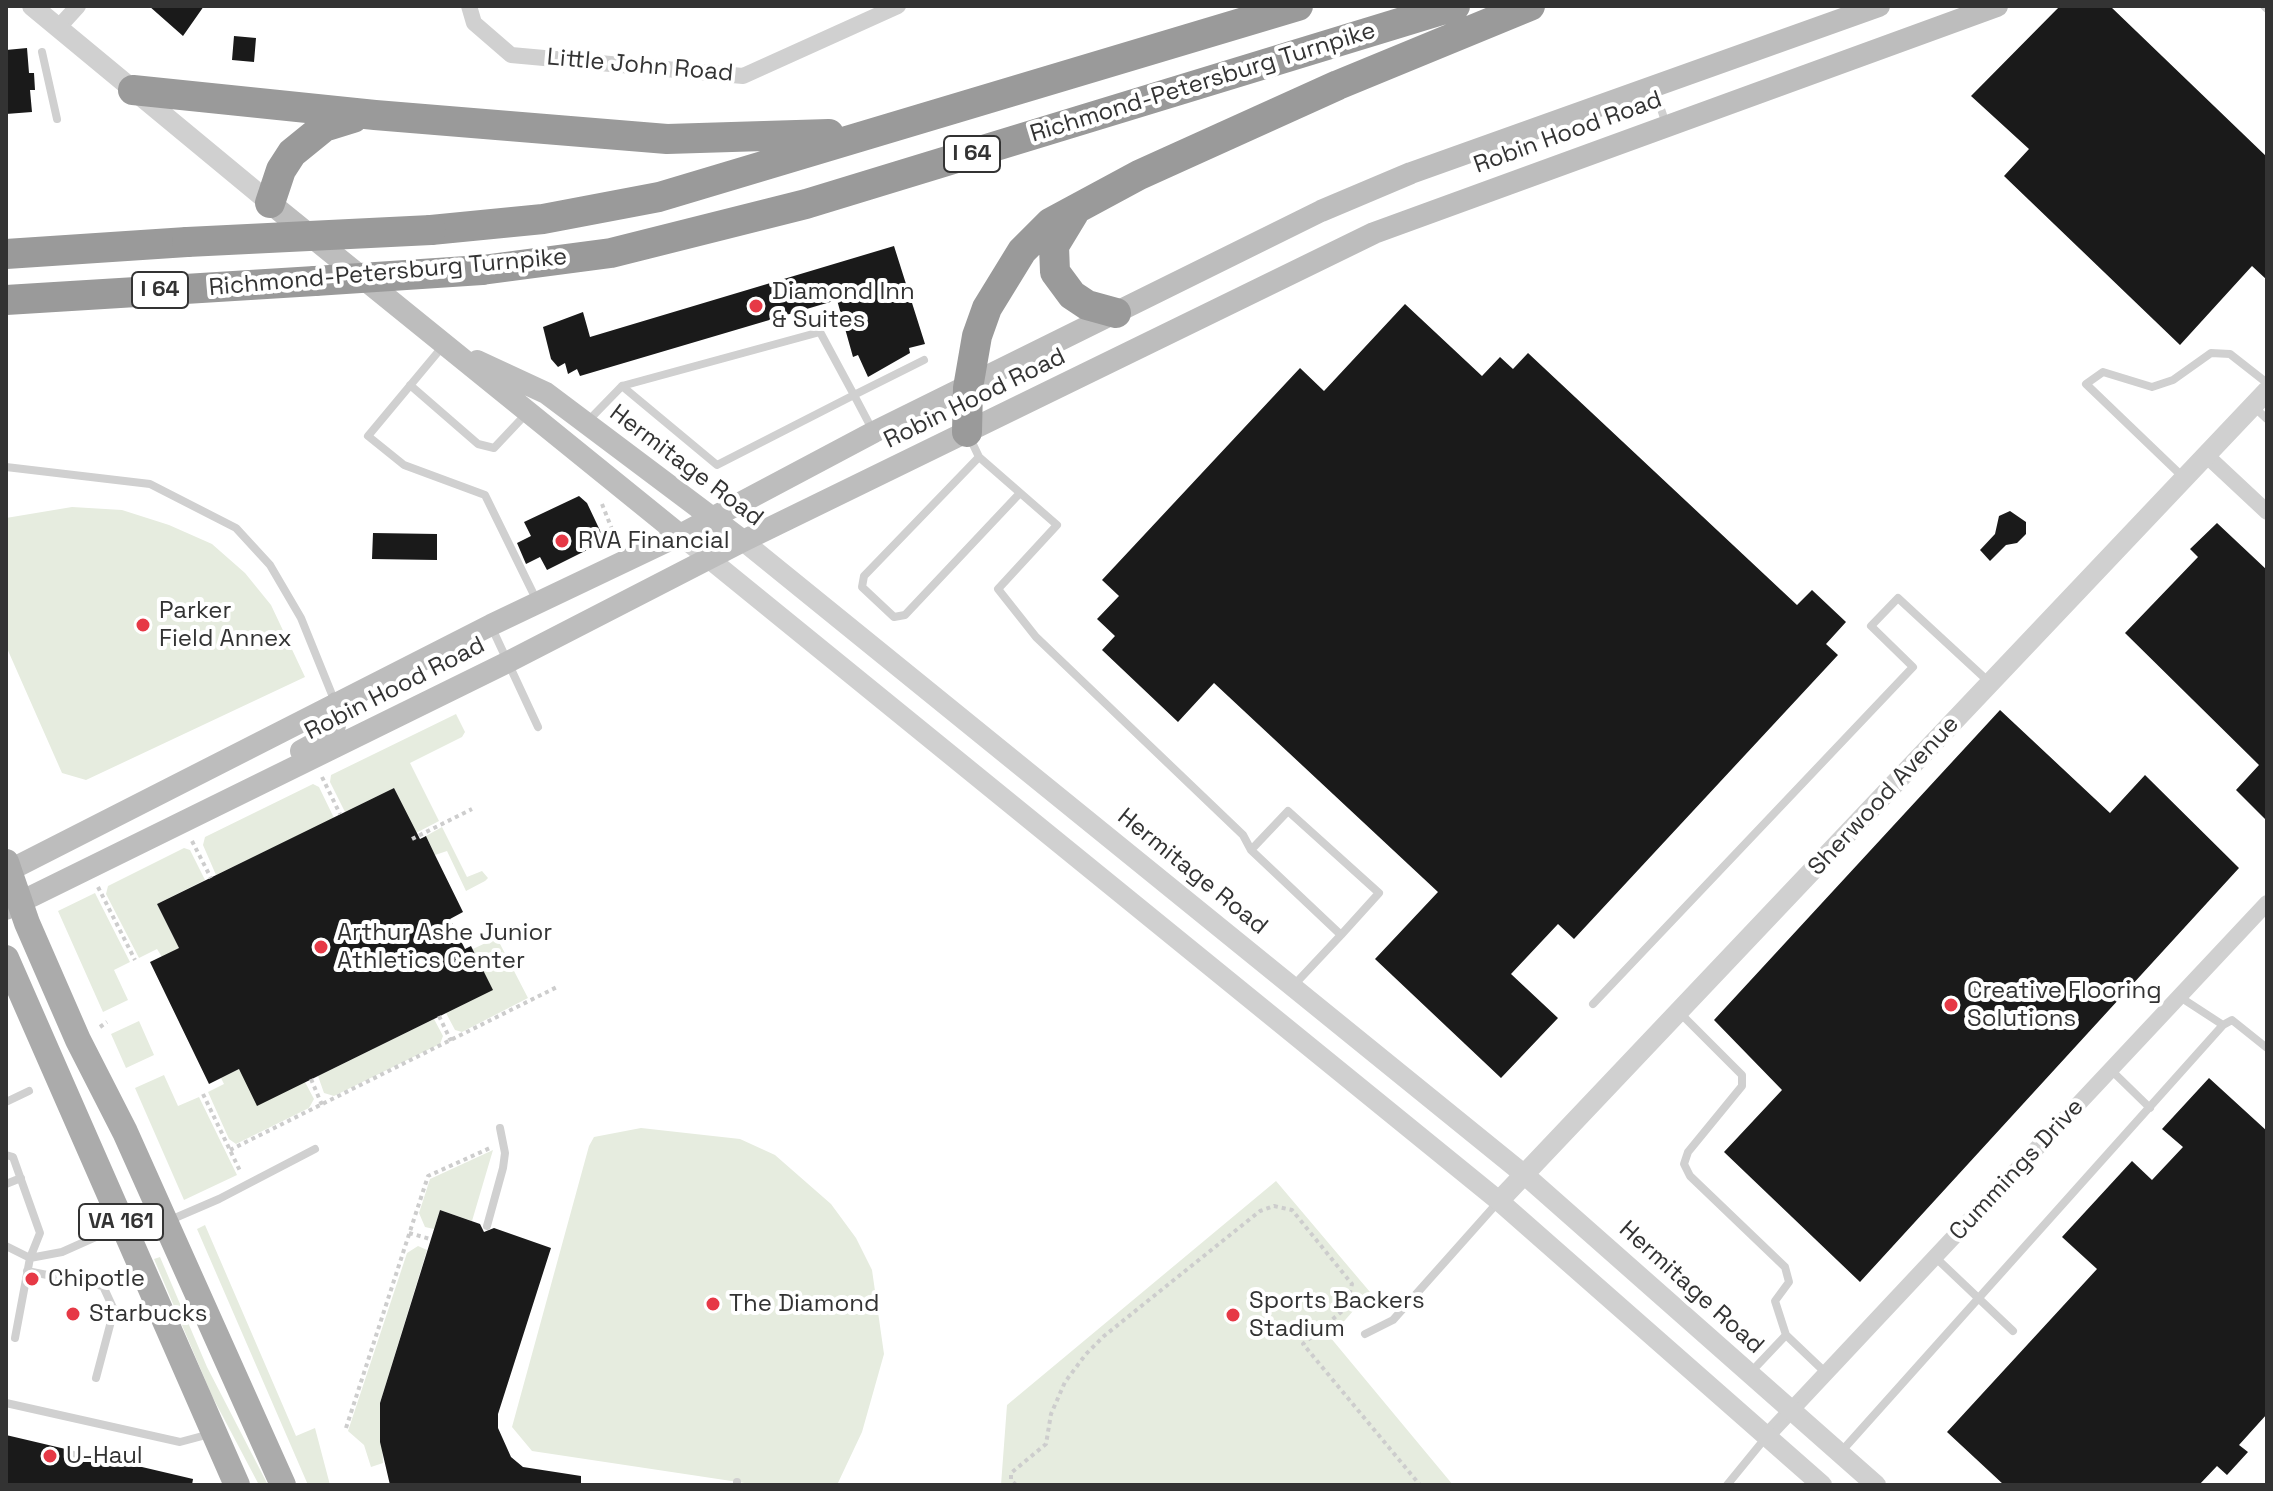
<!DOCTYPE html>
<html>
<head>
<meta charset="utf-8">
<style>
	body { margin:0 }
	#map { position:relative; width:2273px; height:1491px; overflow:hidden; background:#fff; font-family:"Space Grotesk",sans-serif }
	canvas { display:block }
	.frame { position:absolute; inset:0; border:8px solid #333; pointer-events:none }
</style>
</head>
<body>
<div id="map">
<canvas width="2273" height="1491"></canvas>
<div class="frame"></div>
</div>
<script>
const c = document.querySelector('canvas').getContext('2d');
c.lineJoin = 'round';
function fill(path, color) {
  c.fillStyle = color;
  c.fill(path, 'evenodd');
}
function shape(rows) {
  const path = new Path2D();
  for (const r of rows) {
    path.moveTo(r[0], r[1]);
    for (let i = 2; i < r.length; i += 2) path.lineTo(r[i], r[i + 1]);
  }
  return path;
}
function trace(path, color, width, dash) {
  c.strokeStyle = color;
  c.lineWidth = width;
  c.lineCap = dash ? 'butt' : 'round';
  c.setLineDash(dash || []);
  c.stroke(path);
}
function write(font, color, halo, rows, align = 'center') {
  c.font = font + ' "Space Grotesk",sans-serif';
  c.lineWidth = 8;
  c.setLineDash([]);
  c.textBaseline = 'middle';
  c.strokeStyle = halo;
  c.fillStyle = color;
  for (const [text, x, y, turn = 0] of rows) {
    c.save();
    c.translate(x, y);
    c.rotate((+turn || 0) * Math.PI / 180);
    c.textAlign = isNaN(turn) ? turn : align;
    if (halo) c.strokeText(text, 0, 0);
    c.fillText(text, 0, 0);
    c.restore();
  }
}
fill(shape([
	[72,507,122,510,169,525,212,544,245,573,271,605,305,677,86,780,62,773,6,646,6,518],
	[456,714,465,732,462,737,410,763,439,821,416,833,394,788,345,812,330,782,331,775],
	[313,784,319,787,334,818,216,875,203,845,205,837],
	[442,827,467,877,482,871,488,878,485,881,466,891,447,851,435,855,426,836],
	[184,848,190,850,205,880,157,904,179,948,162,957,157,949,139,958,106,894,108,886],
	[95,893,130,962,114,970,128,1000,103,1012,58,911],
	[519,927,521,930,499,942,528,998,462,1032,455,1030,446,1013,492,990,473,949],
	[434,1019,443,1036,440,1044,334,1096,324,1093,318,1076],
	[139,1021,154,1055,126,1068,111,1034],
	[239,1069,305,1082,314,1099,309,1108,236,1144,229,1139,208,1092,224,1084,221,1078],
	[164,1075,178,1106,199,1097,237,1175,184,1200,135,1088],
	[641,1128,740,1139,775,1155,831,1204,856,1238,872,1270,884,1354,862,1432,837,1485,758,1485,532,1451,512,1427,589,1146,594,1137],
	[493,1150,472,1221,440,1210,434,1229,425,1227,419,1213,430,1179],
	[1276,1181,1370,1292,1330,1337,1453,1485,1001,1485,1007,1405],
	[205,1225,296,1436,315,1428,330,1485,308,1485,197,1229],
	[418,1246,427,1250,380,1403,383,1463,371,1467,364,1445,348,1431,407,1253],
	[160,1257,207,1367,268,1485,259,1485,212,1396,154,1259]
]), '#e6ecdf');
fill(shape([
	[149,6,204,6,183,36],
	[2060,6,2110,6,2267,157,2267,280,2252,266,2180,345,2004,176,2029,149,1971,96],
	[234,36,256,38,254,62,232,60],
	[27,48,29,73,34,73,35,90,30,90,32,112,6,114,6,50],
	[894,246,925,344,909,348,910,353,868,377,858,355,853,357,837,300,580,376,577,369,568,374,565,363,558,367,551,359,543,327,583,312,590,337],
	[1405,304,1482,376,1500,357,1513,369,1528,353,1797,605,1812,590,1846,622,1826,644,1838,655,1574,939,1558,924,1511,974,1558,1018,1501,1078,1375,959,1438,892,1214,683,1178,722,1102,650,1115,636,1097,619,1119,596,1102,580,1300,368,1324,391],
	[579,496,587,503,605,541,547,570,540,557,526,564,517,543,531,536,524,522],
	[2010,511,2026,522,2026,534,2017,543,2006,545,1990,561,1980,550,1995,534,1999,516],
	[2217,523,2267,570,2267,821,2236,790,2259,765,2125,633,2198,557,2190,549],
	[373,533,437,534,437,560,372,559],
	[2000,710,2110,813,2145,775,2239,868,1860,1282,1724,1152,1782,1090,1714,1020],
	[394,788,420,839,426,836,435,855,463,912,450,919,465,949,471,946,493,990,257,1106,239,1069,209,1084,150,962,179,948,157,904],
	[2209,1078,2267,1131,2267,1414,2239,1445,2248,1452,2227,1475,2217,1466,2199,1485,2004,1485,1947,1432,2097,1269,2062,1237,2132,1161,2152,1180,2183,1147,2162,1129],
	[440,1210,480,1224,484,1232,494,1228,551,1248,498,1414,498,1428,511,1457,523,1467,581,1476,581,1485,390,1485,380,1442,380,1403],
	[6,1435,193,1479,192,1485,6,1485]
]), '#1a1a1a');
trace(shape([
	[602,504,617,542],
	[322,777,340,814],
	[412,839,472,809],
	[192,841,211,878],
	[98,887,135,960],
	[439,1016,451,1041],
	[100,1027,107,1022],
	[311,1079,322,1105],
	[203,1094,241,1173],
	[230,1150,557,987],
	[409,1233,430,1239],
	[346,1428,428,1176,490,1148],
	[1016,1485,1011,1480,1011,1473,1046,1444,1051,1414,1065,1382,1086,1354,1104,1336,1260,1211,1274,1206,1292,1210,1352,1284,1346,1308,1303,1344,1420,1485]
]), '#cdcdcd', 4, [4, 4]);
trace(shape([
	[2264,6,2267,9],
	[42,52,57,119],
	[1654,88,1666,124],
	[443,346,368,436,404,465,485,495,536,599],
	[410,385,478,444,494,448,527,413],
	[2253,406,2267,419],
	[586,423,622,386],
	[873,431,854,395,820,332,622,386,717,465,854,395,924,360],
	[969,436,979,457,1057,525,998,589,1036,637,1243,835,1251,850,1341,935,1294,985],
	[979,457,864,576,862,587,894,617,905,615,1020,493],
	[6,467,150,484,236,528,270,565,301,618,335,702],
	[2184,478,2086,384,2103,372,2152,387,2173,380,2211,353,2230,354,2267,383],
	[491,626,538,727],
	[1251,850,1288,811,1379,893,1341,935],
	[2180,997,2223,1025],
	[1593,1004,1913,667,1871,626,1898,598,1989,682],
	[1680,1013,1742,1075,1742,1086,1688,1152,1684,1164,1690,1176,1785,1267,1789,1282,1775,1301,1786,1335,1826,1373],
	[2111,1070,2150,1108],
	[6,1102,29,1091],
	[6,1155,13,1157,40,1233,30,1258,6,1246],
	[6,1184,21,1178],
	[487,1226,503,1168,505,1153,500,1128],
	[133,1236,219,1199,315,1149],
	[1935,1257,2013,1331],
	[27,1271,103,1286,114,1310,96,1378],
	[1365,1334,1393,1320,1499,1201],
	[15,1338,30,1258,62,1252,118,1227],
	[1751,1372,1786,1335],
	[6,1403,180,1442,210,1434],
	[1840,1453,2223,1025,2232,1020,2267,1048],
	[737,1485,737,1482],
	[1727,1485,1767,1436]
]), '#d0d0d0', 8);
trace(shape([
	[469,6,474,23,511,55,743,76,898,6],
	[58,28,78,6],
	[2206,455,2267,512],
	[1767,1436,2267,903]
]), '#d0d0d0', 16);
trace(shape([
	[32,6,270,203],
	[680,535,1499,1201,1822,1485],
	[743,541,1526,1176,1876,1485],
	[1499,1201,2267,391]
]), '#d0d0d0', 20);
trace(shape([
	[270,203,680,535],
	[477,361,546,393,743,541],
	[301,751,321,740,335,726,336,703],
	[6,872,491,625,680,535,874,432,1321,211,1411,173,1879,6],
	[6,909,508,662,743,541,1374,233,1997,6]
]), '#bdbdbd', 22);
trace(shape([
	[6,862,27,923,78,1040,125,1132,283,1485],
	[6,958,237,1485]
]), '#ababab', 26);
trace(shape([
	[133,90,375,115,667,139,829,134],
	[270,203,281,170,292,153,324,127,353,118],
	[1074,213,1054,246,1055,272,1072,295,1087,305,1116,313],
	[431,230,543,219,659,197,1298,6],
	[6,254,187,242],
	[482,270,611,253,806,204,1455,6],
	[6,300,315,281],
	[967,432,968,388,977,336,987,308,1022,251,1050,223,1139,175,1338,85,1530,6]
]), '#9a9a9a', 30);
trace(shape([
	[187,242,431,230],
	[315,281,482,270]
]), '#9a9a9a', 30);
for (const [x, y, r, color] of [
	[756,306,8,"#e63946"],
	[562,541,8,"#e63946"],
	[143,625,8,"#e63946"],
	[321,947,8,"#e63946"],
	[1951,1005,8,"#e63946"],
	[32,1279,8,"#e63946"],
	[713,1304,8,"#e63946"],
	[73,1314,8,"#e63946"],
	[1233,1315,8,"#e63946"],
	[50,1456,8,"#e63946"]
]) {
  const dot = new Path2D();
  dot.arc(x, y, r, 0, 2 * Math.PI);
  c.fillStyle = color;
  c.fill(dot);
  trace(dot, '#fff', 3);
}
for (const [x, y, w] of [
	[972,154,56],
	[160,290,56],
	[121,1222,84]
]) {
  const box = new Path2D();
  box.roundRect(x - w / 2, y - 18, w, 36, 6);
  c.fillStyle = '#fff';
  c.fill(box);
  trace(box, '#333', 2);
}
write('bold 22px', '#333', null, [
	["I 64",972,154],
	["I 64",160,290],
	["VA 161",121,1222]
]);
write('24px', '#333', '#fff', [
	["Little John Road",640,66,5],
	["Richmond-Petersburg Turnpike",1203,83,-17],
	["Robin Hood Road",1568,133,-20],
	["Richmond-Petersburg Turnpike",388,273,-5],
	["Robin Hood Road",975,399,-26],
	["Hermitage Road",686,466,37],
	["Robin Hood Road",395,689,-27],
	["Sherwood Avenue",1884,796,-47],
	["Hermitage Road",1192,872,39],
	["Cummings Drive",2017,1170,-47],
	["Hermitage Road",1691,1288,42]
]);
write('24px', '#333', '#fff', [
	["Diamond Inn",772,292],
	["& Suites",772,320],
	["RVA Financial",578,541],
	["Parker",159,611],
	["Field Annex",159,639],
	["Arthur Ashe Junior",337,933],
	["Athletics Center",337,961],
	["Creative Flooring",1967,991],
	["Solutions",1967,1019],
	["Chipotle",48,1279],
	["Sports Backers",1249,1301],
	["Stadium",1249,1329],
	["The Diamond",729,1304],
	["Starbucks",89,1314],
	["U-Haul",66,1456]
], 'left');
</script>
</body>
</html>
